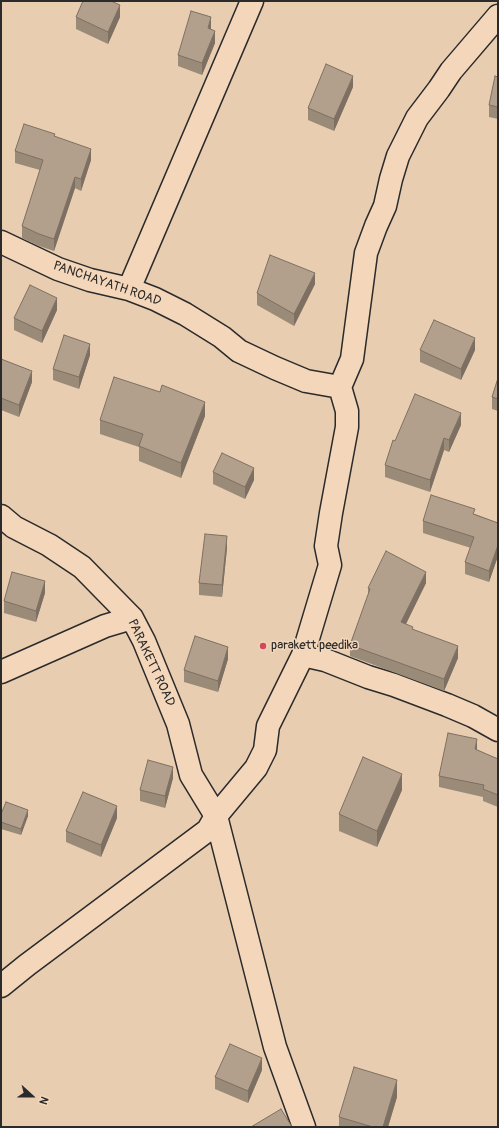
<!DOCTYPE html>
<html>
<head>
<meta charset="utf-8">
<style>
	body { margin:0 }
	#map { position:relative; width:499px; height:1128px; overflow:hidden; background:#e8cdb1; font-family:Pangolin,sans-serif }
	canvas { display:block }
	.frame { position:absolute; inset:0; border:2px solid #2b2b2b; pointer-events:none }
	.north { position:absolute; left:12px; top:1076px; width:40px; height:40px; -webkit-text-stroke:3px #f4d7ba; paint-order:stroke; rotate:111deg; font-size:11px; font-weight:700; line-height:16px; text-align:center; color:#2b2b2b }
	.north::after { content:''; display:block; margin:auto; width:14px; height:18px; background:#2b2b2b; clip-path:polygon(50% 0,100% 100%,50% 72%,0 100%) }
</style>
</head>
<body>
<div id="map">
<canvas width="499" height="1128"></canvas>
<div class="frame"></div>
<div class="north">N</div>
</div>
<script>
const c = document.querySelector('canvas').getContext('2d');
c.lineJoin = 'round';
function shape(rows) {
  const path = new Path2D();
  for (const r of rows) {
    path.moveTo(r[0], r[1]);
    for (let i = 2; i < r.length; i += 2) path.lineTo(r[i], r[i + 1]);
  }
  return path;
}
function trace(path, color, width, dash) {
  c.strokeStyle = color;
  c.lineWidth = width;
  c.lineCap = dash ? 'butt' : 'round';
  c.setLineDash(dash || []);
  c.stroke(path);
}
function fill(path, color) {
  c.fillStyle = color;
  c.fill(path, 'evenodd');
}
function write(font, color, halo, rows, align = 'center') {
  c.font = font + ' Pangolin,sans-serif';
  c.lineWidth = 3;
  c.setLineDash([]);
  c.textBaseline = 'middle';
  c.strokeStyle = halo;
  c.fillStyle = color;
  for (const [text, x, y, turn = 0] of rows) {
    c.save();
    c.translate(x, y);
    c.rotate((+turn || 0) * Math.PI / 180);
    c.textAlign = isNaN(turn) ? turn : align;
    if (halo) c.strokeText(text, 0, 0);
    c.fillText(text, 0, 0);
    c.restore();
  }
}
const minor = shape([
	[1,242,58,269,90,280,129,289,155,299,185,314,222,337,239,351,275,368,306,381,340,387],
	[129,289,252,1],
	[1,516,14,527,49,545,82,567,132,618,144,641,178,724,191,775,216,816,275,1047,304,1127],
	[303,655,325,660,368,677,394,685,447,705,473,716,498,730],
	[1,672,105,626,132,618],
	[1,986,27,965,208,830,216,816,256,768,265,750,268,726,303,655,330,565,326,546,331,513,347,427,347,411,340,387,352,359,366,253,376,226,385,206,391,179,398,156,417,118,439,89,451,71,498,16]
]);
trace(minor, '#2b2b2b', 25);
trace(minor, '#f4d7ba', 22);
fill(shape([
	[76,17,120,17,108,44,76,29],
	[211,29,215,43,202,75,178,66,178,55],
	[498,77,498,119,489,117,489,105],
	[353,87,334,131,308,120,308,108],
	[55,137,91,160,81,191,75,188,54,251,39,246,22,238,22,226,40,170,15,163,15,151],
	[315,284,294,326,257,305,257,293],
	[57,310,42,343,14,330,14,318],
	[420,350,475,350,461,380,420,362],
	[90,355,79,389,53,380,53,369],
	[1,359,32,382,19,417,1,410],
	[498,378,498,411,492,409,492,397],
	[205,416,181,478,139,461,139,447,100,434,100,420],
	[461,425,449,452,444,450,430,492,385,477,385,465,395,441],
	[213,472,254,480,245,499,213,484],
	[475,514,498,523,498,556,489,582,465,574,465,562,471,548,423,533,423,521],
	[227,548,222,597,199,595,199,583],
	[426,583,406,624,413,630,458,658,444,691,350,656,350,645,368,595,368,588],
	[45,593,36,622,4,613,4,601],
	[228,659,218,692,184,682,184,670],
	[477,750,498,759,498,807,483,801,483,797,439,787,439,776],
	[173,778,165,808,140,801,140,790],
	[402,790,377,847,339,831,339,814],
	[1,814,28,816,21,835,1,829],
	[117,818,101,857,66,842,66,831],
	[262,1070,248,1103,215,1089,215,1077],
	[397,1097,388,1127,339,1127,339,1117]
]), '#9a8a78');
fill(shape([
	[120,5,120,17,108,44,108,32],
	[211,17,211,29,208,40,208,28],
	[215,31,215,43,202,75,202,63],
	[353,76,353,87,334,131,334,119],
	[91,149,91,160,81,191,81,179],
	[75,177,75,188,54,251,54,239],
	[315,273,315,284,294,326,294,314],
	[57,298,57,310,42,343,42,331],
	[475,338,475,350,461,380,461,369],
	[90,344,90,355,79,389,79,377],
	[32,371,32,382,19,417,19,405],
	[205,402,205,416,181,478,181,463],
	[461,413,461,425,449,452,449,440],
	[444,438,444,450,430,492,430,480],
	[254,468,254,480,245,499,245,487],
	[227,536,227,548,222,597,222,585],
	[498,545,498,556,489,582,489,571],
	[426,572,426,583,401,634,401,622],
	[45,581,45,593,36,622,36,611],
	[458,646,458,658,444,691,444,679],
	[228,647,228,659,218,692,218,681],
	[477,739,477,751,475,749],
	[173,767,173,778,165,808,165,796],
	[402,774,402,790,377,847,377,831],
	[117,806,117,818,101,857,101,845],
	[28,810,28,816,21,835,21,829],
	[262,1058,262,1070,248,1103,248,1091],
	[397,1080,397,1097,388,1127,383,1127]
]), '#7d7062');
const building = shape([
	[83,1,111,1,120,5,108,32,76,17,83,1],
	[191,11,211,17,208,28,215,31,202,63,178,55,191,11],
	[326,64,353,76,334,119,308,108,326,64],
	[495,76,498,77,498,107,489,105,495,76],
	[24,124,55,134,54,136,91,149,81,179,75,177,54,239,39,234,22,226,43,160,15,151,24,124],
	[270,255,315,273,294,314,257,293,270,255],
	[30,285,57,298,42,331,14,318,30,285],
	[434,320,475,338,461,369,420,350,434,320],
	[64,335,90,344,79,377,53,369,64,335],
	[1,359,32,371,19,405,1,398,1,359],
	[114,377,160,392,162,385,205,402,181,463,139,446,143,434,100,420,114,377],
	[498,378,498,399,492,397,498,378],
	[415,394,461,413,449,440,444,438,430,480,385,465,393,440,395,441,415,394],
	[222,453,254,468,245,487,213,472,222,453],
	[431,495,475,509,473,514,498,523,498,545,489,571,465,562,474,537,423,521,431,495],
	[205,534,227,536,222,585,199,583,205,534],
	[386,551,426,572,401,622,413,627,412,629,458,646,444,679,350,645,370,589,368,588,386,551],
	[12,572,45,581,36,611,4,601,12,572],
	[195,636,228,647,218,681,184,670,195,636],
	[448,733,477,739,475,749,498,759,498,795,483,789,484,785,439,776,448,733],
	[363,757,402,774,377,831,339,814,363,757],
	[148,760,173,767,165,796,140,790,148,760],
	[83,792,117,806,101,845,66,831,83,792],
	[6,802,28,810,21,829,1,822,1,814,6,802],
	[230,1044,262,1058,248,1091,215,1077,230,1044],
	[354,1067,397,1080,383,1127,373,1127,339,1117,354,1067],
	[281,1109,292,1127,251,1127,281,1109]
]);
fill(building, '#b3a08c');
trace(building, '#7d7062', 1);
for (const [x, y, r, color] of [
	[263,646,4,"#d1495b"]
]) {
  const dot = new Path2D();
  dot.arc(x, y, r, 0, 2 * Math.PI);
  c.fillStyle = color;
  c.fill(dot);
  trace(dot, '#f4d7ba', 1.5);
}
write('13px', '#2b2b2b', '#f4d7ba', [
	["PANCHAYATH ROAD",107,284,19],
	["PARAKETT ROAD",151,663,65]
]);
write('13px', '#2b2b2b', '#f4d7ba', [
	["parakett peedika",271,646]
], 'left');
</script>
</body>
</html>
